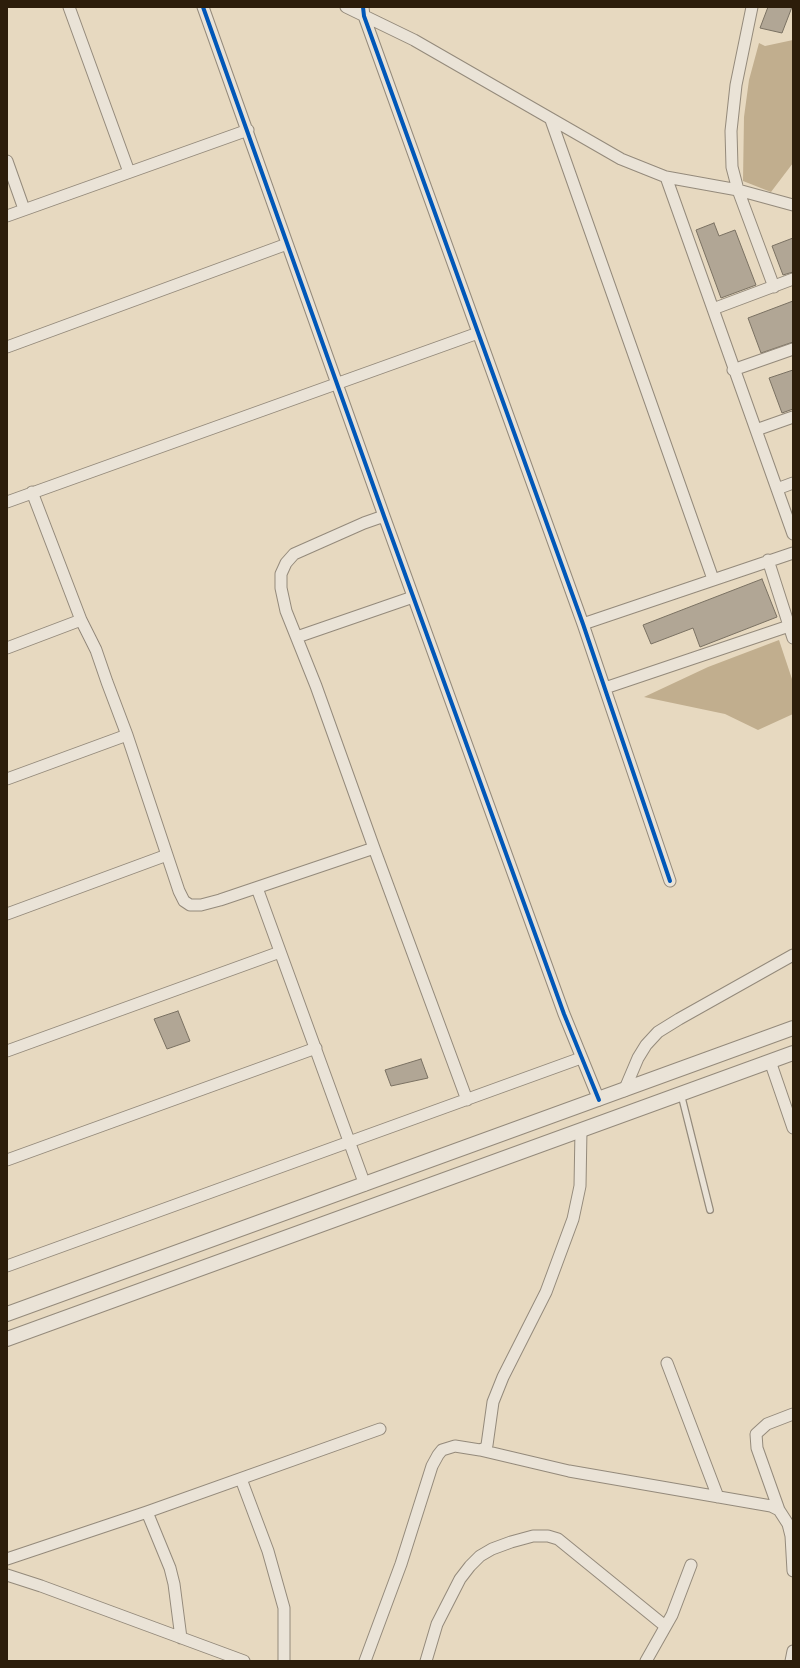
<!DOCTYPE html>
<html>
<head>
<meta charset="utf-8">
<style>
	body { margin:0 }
	#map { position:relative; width:800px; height:1668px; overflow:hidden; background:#e7d9c0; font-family:"Old Standard TT",serif }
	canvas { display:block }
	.frame { position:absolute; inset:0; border:8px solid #2c1d0a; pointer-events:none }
</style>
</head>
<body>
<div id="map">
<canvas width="800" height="1668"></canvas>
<div class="frame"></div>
</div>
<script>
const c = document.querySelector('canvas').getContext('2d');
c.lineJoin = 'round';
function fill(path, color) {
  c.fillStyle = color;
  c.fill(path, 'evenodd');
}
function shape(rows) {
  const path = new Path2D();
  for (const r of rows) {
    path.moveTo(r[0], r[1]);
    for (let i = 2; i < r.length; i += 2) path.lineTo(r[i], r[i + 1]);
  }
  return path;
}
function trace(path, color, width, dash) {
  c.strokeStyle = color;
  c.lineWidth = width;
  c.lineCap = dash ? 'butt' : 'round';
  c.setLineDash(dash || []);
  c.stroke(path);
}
fill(shape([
	[793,40,793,163,771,192,743,181,744,117,749,80,759,43,765,46],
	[779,640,793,682,793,714,758,730,725,714,644,697,708,667]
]), '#c1ae8e');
const building = shape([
	[768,7,792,7,782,33,760,28,768,7],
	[714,223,719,236,735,230,756,285,721,298,696,230,714,223],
	[793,238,793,272,783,275,772,246,793,238],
	[793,301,793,342,761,353,748,318,793,301],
	[793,370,793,409,782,413,769,378,793,370],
	[762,579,777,617,700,647,693,628,651,644,643,625,762,579],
	[178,1011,190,1041,167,1049,154,1019,178,1011],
	[421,1059,428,1078,391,1086,385,1070,421,1059]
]);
fill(building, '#b1a695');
trace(building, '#7a7162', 1);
const service = shape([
	[681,1094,710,1210]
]);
const minor = shape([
	[69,7,129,172],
	[203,7,384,516,564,1014,599,1100],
	[346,7,414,40,621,159,666,177,738,190,793,205],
	[363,7,364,16,583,624,670,881],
	[752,7,736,85,731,131,732,167,738,190,774,287],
	[551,120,713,579],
	[7,161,24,209],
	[666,177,793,534],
	[7,216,248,130],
	[713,309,793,279],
	[7,347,287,244],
	[733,370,793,349],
	[756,430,793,417],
	[777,489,793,483],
	[32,492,81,620,96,650,107,682,127,735,179,891,184,901,190,905,201,905,220,900,374,848],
	[7,502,478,333],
	[384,516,364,523,294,554,286,563,281,574,281,588,286,611,316,686,374,848,467,1100],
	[768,560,793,638],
	[583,624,793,553],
	[297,637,413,597],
	[7,648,81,620],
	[605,688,789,626],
	[7,779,127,735],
	[257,888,365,1185],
	[7,914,167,855],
	[7,1051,280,952],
	[770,1061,793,1128],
	[624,1091,638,1058,646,1045,658,1032,679,1019,793,955],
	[7,1160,316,1048],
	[7,1266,581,1058],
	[667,1363,718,1497],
	[480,1450,569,1471,771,1506,779,1510,788,1524,791,1536,793,1571],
	[241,1479,268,1551,284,1608,284,1661],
	[779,1510,757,1448,756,1434,767,1424,793,1414],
	[147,1512,170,1568,174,1584,181,1638],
	[7,1559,147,1512,380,1429],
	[7,1575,41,1586,244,1661],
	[365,1661,401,1564,432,1466,438,1455,442,1450,455,1446,480,1450,485,1448,487,1445,493,1402,503,1377,546,1292,573,1219,580,1186,581,1130],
	[426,1661,437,1624,460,1579,470,1566,480,1556,492,1549,511,1542,533,1536,548,1536,558,1539,665,1626],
	[646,1661,672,1615,691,1565],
	[791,1661,793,1651]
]);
const tertiary = shape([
	[7,1314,793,1028],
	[7,1339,793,1053]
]);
trace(service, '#948a7b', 8);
trace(minor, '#948a7b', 13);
trace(tertiary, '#948a7b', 16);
trace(service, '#eae3d7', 5.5);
trace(minor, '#eae3d7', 11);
trace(tertiary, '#eae3d7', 14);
trace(shape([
	[203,7,384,516,564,1014,599,1100],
	[363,7,364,16,583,624,670,881]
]), '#0057b8', 4);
</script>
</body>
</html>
